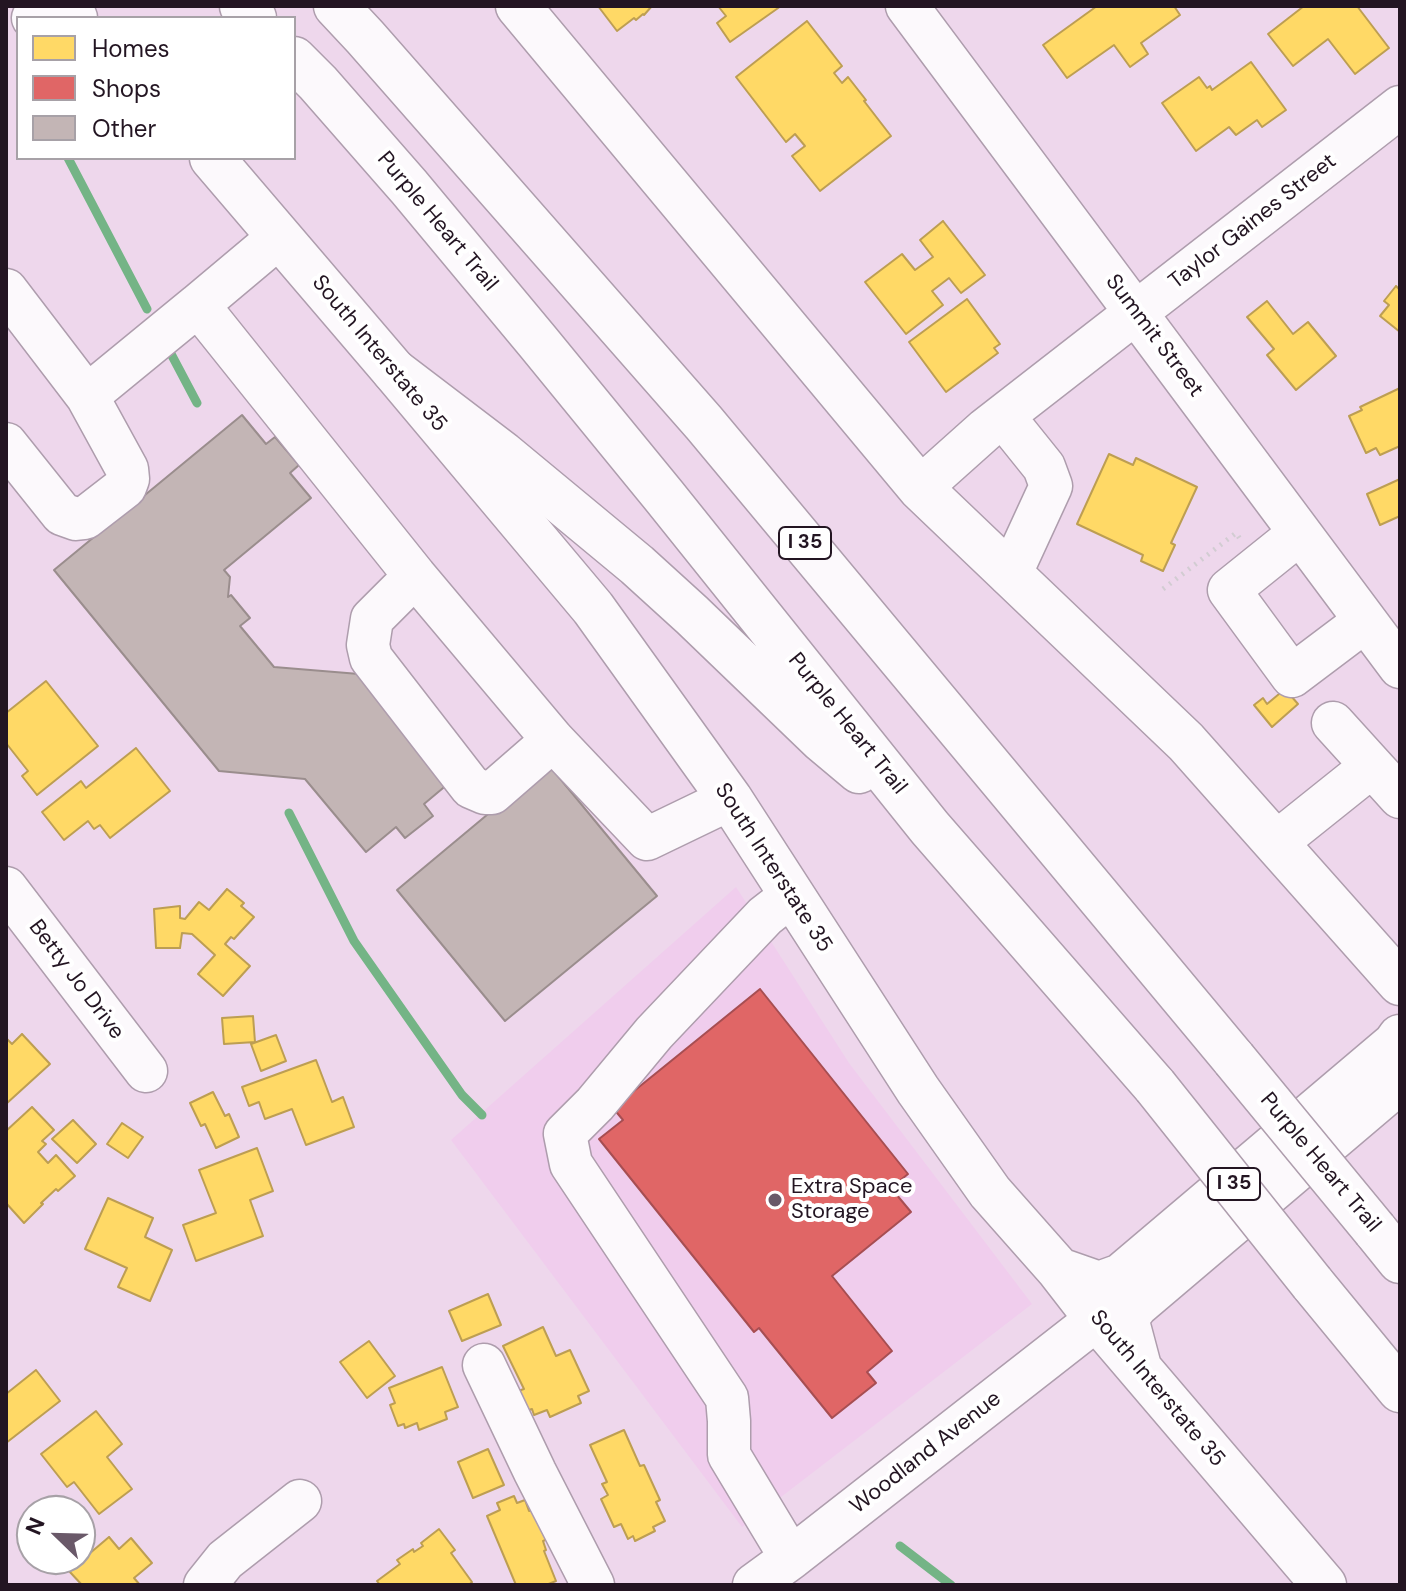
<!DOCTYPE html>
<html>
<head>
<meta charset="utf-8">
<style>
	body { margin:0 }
	#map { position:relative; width:1406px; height:1591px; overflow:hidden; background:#eed7ec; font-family:"DM Sans",sans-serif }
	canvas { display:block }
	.frame { position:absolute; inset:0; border:8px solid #231522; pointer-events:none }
	.legend { position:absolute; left:16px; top:16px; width:280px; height:144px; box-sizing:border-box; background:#fff; border:2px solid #a7a1a7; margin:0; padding:10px 14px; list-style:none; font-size:24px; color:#231522 }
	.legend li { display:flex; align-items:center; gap:16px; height:40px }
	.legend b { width:40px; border:2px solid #a7a1a7 }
	.north { position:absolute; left:16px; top:1495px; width:80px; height:80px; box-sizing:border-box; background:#fff; border:2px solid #a7a1a7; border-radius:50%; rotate:293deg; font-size:22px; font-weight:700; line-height:32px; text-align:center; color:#231522 }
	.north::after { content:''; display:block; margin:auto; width:28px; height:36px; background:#6a5969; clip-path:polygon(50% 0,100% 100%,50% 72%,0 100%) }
</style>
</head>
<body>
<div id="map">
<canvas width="1406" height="1591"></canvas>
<div class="frame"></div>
<ul class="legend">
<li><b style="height:22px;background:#ffd966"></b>Homes</li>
<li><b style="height:22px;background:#e06666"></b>Shops</li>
<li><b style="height:22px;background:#c3b5b5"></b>Other</li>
</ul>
<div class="north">N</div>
</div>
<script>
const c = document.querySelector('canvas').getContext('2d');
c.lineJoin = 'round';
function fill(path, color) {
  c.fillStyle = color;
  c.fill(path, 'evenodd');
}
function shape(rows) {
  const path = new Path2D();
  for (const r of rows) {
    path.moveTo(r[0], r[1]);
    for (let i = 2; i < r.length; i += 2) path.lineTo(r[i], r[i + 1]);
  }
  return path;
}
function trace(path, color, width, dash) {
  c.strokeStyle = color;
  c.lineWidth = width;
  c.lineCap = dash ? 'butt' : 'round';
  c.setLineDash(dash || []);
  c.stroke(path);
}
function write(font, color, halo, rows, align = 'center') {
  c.font = font + ' "DM Sans",sans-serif';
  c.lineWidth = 8;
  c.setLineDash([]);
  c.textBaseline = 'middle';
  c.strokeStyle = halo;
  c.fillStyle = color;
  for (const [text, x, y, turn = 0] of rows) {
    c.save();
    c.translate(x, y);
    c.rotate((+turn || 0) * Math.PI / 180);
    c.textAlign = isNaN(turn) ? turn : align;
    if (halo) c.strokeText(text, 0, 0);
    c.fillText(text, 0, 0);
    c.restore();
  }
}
fill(shape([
	[736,887,849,1063,1032,1304,742,1527,451,1140]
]), '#f0cded');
const homes = shape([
	[598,6,652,6,644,15,643,14,636,20,634,18,617,31,598,6],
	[718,6,781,6,730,42,717,23,726,16,718,6],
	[1097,6,1174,6,1180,15,1141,43,1148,54,1130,67,1114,45,1067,78,1043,45,1097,6],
	[1304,6,1357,6,1389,48,1355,74,1328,39,1293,66,1268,34,1304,6],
	[807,21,842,66,834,73,842,83,848,77,866,100,864,101,891,136,820,191,792,156,805,146,795,134,786,142,736,77,807,21],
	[1251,62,1286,110,1262,127,1257,120,1236,135,1229,127,1196,151,1162,103,1199,77,1207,88,1210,86,1212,90,1251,62],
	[943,221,985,275,961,293,949,278,932,291,943,305,906,334,865,282,902,254,915,270,933,257,920,240,943,221],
	[1396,286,1400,290,1400,332,1380,316,1389,305,1384,301,1396,286],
	[967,299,1000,344,994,348,998,353,946,392,909,342,967,299],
	[1267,301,1293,334,1308,322,1336,356,1296,390,1267,355,1274,349,1247,317,1267,301],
	[1400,388,1400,446,1380,455,1376,448,1366,453,1349,416,1362,410,1360,407,1400,388],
	[1109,454,1133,465,1136,458,1197,487,1171,543,1175,545,1163,571,1141,561,1143,555,1077,524,1109,454],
	[1400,479,1400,516,1380,525,1367,494,1400,479],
	[46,681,98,746,37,795,22,776,28,771,6,743,6,713,46,681],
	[1285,689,1298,704,1272,727,1254,705,1263,698,1267,704,1285,689],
	[136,748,170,791,110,838,100,825,94,829,88,821,64,840,42,812,81,781,86,788,136,748],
	[227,889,244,903,241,906,254,917,234,939,231,937,225,944,250,966,223,996,198,974,215,955,192,934,182,933,180,948,156,948,154,909,180,906,180,918,185,919,199,902,209,910,227,889],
	[253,1016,255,1042,224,1044,222,1018,253,1016],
	[22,1034,50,1064,6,1104,6,1038,12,1044,22,1034],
	[276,1035,286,1061,261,1071,251,1044,276,1035],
	[316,1060,332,1102,343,1097,354,1127,306,1145,292,1109,265,1119,259,1102,249,1106,242,1087,316,1060],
	[213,1092,225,1116,229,1114,239,1137,216,1148,205,1124,201,1126,190,1103,213,1092],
	[32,1107,54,1130,42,1141,46,1144,38,1152,48,1163,56,1155,75,1176,58,1191,56,1189,41,1203,43,1204,24,1223,6,1203,6,1131,32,1107],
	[73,1120,96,1144,77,1163,52,1139,73,1120],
	[122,1123,143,1137,128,1158,107,1144,122,1123],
	[257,1148,273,1191,250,1200,263,1236,196,1261,183,1225,216,1213,199,1170,257,1148],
	[108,1198,153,1218,145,1237,172,1250,150,1301,118,1287,127,1268,85,1249,108,1198],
	[488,1294,501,1325,462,1341,449,1311,488,1294],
	[543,1327,556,1356,570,1350,589,1391,578,1396,581,1403,550,1417,547,1410,534,1415,532,1409,526,1411,518,1391,524,1389,503,1346,543,1327],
	[369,1341,395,1376,367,1398,340,1362,369,1341],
	[442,1367,458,1407,445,1412,447,1419,419,1430,417,1423,405,1428,404,1424,398,1426,390,1405,395,1403,389,1388,442,1367],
	[36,1370,60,1401,6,1443,6,1394,36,1370],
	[96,1411,122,1444,107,1457,132,1489,99,1514,74,1482,67,1487,41,1454,96,1411],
	[624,1430,640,1466,644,1465,660,1500,656,1502,665,1521,653,1527,655,1531,635,1541,633,1536,628,1539,621,1524,614,1527,601,1499,608,1495,602,1484,607,1482,590,1445,624,1430],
	[488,1449,504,1485,473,1498,458,1462,488,1449],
	[514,1496,517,1503,525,1500,529,1511,537,1508,550,1538,543,1541,546,1550,544,1551,556,1581,546,1585,516,1585,487,1516,500,1510,497,1503,514,1496],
	[439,1529,455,1550,451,1553,472,1582,469,1585,380,1585,377,1581,400,1564,397,1560,413,1549,414,1552,423,1546,421,1543,439,1529],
	[109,1537,119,1549,131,1538,152,1563,134,1578,140,1585,82,1585,69,1571,109,1537]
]);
fill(homes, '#ffd966');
trace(homes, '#bd9e52', 2);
const shops = shape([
	[760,989,908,1174,891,1188,911,1212,832,1276,892,1351,867,1372,876,1383,832,1418,759,1328,754,1332,599,1139,623,1120,613,1108,760,989]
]);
fill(shops, '#e06666');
trace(shops, '#a74e52', 2);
trace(shape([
	[68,158,147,309],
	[169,350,197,403],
	[289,813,354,941,462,1095,482,1115],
	[900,1546,951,1585]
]), '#74b486', 9);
const building = shape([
	[242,415,266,444,275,437,299,465,290,473,311,498,224,570,230,577,228,597,231,595,250,618,240,626,274,667,359,674,449,783,424,804,433,816,405,838,396,827,366,852,305,779,219,771,54,570,242,415],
	[548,764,657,896,505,1021,397,890,548,764]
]);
fill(building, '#c3b5b5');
trace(building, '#9a8d8d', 2);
const minor = shape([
	[907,6,1400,667],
	[33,18,46,6],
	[279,237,198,305,415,576,553,740,647,839,730,799],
	[6,290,87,396,198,305],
	[1003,416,1044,467,1051,486,1010,575],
	[6,444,62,514,76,519,85,518,125,487,128,479,127,469,87,396],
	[920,488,986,429,1400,107],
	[1300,533,1229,590,1292,676,1365,621],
	[415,576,372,619,368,645,371,658,471,787,485,793,492,793,553,740],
	[1333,723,1372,766],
	[1277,842,1372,766,1400,797],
	[6,888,146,1071],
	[484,1365,535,1472,593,1585],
	[791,1558,729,1455,729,1421,727,1398,571,1164,565,1134,595,1104,654,1033,765,916,792,895],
	[205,1585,225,1560,300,1501],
	[754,1585,791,1558,1097,1319]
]);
const major = shape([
	[62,6,75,18],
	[518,6,920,488,1186,742,1400,983],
	[212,158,394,371,593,608,730,799,918,1090,990,1192,1059,1270,1097,1319,1324,1585],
	[1059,1270,1099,1284,1121,1276,1395,1044,1400,1037],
	[1139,1367,1126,1318,1136,1305,1400,1081]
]);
const highway = shape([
	[242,6,254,18],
	[336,6,365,37,704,423,1234,1059],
	[294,59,318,83,409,187,538,342,664,496,930,828,1155,1086],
	[394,371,503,454,637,565,692,615,822,740,859,771],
	[1375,1230,1400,1261],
	[1312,1283,1400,1390]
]);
trace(minor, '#ae9dad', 45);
trace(major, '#ae9dad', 47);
trace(highway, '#ae9dad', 47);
trace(shape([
	[1163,589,1236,533,1240,539]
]), '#d2ccd2', 5, [2, 6]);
trace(minor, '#fcf9fc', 42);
trace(major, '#fcf9fc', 44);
trace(highway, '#fcf9fc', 44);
const highwayBridge = shape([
	[1234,1059,1375,1230],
	[1155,1086,1312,1283]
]);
trace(highwayBridge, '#ae9dad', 47, []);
trace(highwayBridge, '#fcf9fc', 44);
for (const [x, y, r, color] of [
	[775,1200,8,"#6a5969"]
]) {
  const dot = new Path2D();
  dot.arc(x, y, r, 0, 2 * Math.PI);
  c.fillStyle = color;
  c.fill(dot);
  trace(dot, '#fff', 3);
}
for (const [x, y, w] of [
	[805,543,52],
	[1234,1184,52]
]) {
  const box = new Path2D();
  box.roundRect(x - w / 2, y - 16, w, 32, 6);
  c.fillStyle = '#fff';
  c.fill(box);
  trace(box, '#231522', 2);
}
write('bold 20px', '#231522', null, [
	["I 35",805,543],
	["I 35",1234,1184]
]);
write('22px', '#231522', '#fff', [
	["Purple Heart Trail",437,222,50],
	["Taylor Gaines Street",1253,222,-38],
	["Summit Street",1154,336,53],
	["South Interstate 35",379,354,50],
	["Purple Heart Trail",847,724,51],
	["South Interstate 35",773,868,57],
	["Betty Jo Drive",76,980,53],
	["Purple Heart Trail",1320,1163,50],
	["South Interstate 35",1157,1389,50],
	["Woodland Avenue",926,1453,-38]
]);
write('22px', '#231522', '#fff', [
	["Extra Space",791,1187],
	["Storage",791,1212]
], 'left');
</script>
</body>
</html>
